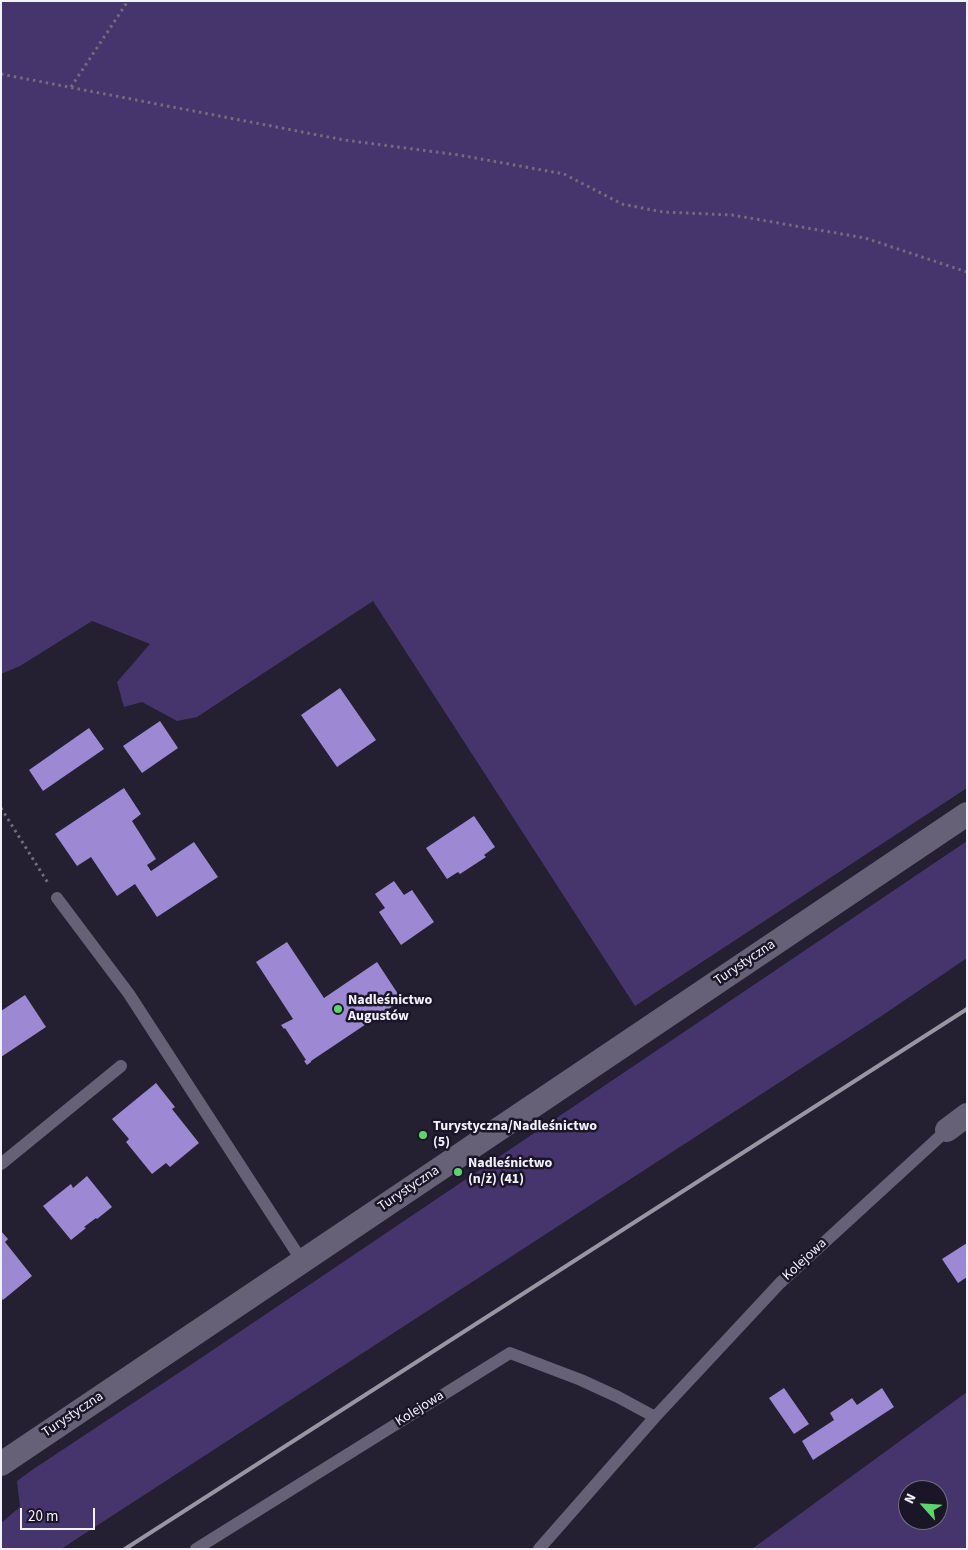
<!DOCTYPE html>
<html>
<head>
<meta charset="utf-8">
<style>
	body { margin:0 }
	#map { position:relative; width:968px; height:1550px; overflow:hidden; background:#241f31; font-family:"Source Sans 3",sans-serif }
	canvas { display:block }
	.frame { position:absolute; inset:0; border:2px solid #f3f1fd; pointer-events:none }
	.north { position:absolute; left:898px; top:1480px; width:50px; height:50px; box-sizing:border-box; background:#1b1627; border:1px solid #716e7d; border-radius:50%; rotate:296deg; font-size:14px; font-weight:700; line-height:20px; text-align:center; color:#f3f1fd }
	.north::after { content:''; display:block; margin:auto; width:18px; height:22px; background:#5ed56c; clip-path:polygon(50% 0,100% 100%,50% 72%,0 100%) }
	.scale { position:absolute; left:20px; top:1508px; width:75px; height:22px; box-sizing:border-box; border:2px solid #f3f1fd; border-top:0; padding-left:6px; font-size:15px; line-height:18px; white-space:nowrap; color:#f3f1fd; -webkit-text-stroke:4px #1b1627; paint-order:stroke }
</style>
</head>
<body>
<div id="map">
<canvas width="968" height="1550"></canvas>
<div class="frame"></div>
<div class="north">N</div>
<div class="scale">20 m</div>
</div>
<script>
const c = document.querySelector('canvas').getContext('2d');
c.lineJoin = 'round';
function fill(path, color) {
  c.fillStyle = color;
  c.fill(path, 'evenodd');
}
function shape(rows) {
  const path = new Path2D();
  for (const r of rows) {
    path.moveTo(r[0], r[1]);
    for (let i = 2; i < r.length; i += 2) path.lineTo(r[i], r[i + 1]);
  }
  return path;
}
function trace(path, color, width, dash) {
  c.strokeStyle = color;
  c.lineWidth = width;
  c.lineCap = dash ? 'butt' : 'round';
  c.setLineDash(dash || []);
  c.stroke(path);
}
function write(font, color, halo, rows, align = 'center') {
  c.font = font + ' "Source Sans 3",sans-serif';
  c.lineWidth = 5;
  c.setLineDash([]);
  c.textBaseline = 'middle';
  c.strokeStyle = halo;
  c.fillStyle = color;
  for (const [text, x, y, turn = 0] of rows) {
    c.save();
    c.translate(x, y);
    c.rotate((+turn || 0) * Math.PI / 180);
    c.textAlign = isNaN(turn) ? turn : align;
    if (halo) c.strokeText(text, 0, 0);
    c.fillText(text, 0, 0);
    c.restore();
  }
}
fill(shape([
	[1,1,967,1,967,788,635,1006,373,601,197,717,177,721,142,702,124,707,117,682,150,644,92,621,20,666,1,674],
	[967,841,967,958,880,1017,61,1549,1,1549,1,1523,20,1507,17,1481,32,1470,195,1362],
	[967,1392,967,1549,752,1549],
	[908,1490,938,1490,938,1520,908,1520]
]), '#46356c');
fill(shape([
	[340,688,376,740,337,767,301,715],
	[160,721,178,748,142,773,123,746],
	[89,728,104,749,43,791,29,770],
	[124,788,141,814,132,821,156,859,147,865,151,871,194,842,218,877,157,917,135,884,117,896,91,857,77,866,55,834],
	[474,816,495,847,484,855,486,857,460,874,458,872,447,879,426,848],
	[394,881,404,895,412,890,434,922,401,945,379,912,385,908,375,894],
	[287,942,324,998,377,962,402,1000,311,1061,311,1062,307,1065,304,1061,306,1060,285,1028,284,1029,281,1025,293,1019,256,962],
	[25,995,46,1027,1,1057,1,1011],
	[156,1083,175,1107,172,1109,199,1143,170,1167,166,1163,152,1174,126,1142,129,1139,112,1119],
	[87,1176,112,1207,97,1219,96,1218,84,1227,86,1228,71,1240,43,1206,71,1184,73,1188],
	[1,1231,8,1239,5,1242,32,1276,3,1300,1,1298],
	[967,1243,967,1277,958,1283,942,1259],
	[784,1388,809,1424,794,1434,769,1398],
	[882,1388,894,1407,813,1460,802,1441,834,1420,830,1413,852,1398,857,1405]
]), '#9d88d3');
trace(shape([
	[1,74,344,140,459,155,564,174,622,204,663,212,732,215,865,238,967,272],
	[71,87,128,1],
	[1,808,48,883]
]), '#716d7d', 3, [2.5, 4]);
trace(shape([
	[57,898,129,994,302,1261],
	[1,1164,121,1066],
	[196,1549,510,1353,581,1380,618,1397,655,1417],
	[539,1549,655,1417,780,1283,947,1130]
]), '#666176', 12);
trace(shape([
	[947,1130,967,1115],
	[1,1464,967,814]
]), '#666176', 24);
trace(shape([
	[125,1549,967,1009]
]), '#9996a4', 4);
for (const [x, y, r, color] of [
	[338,1009,5,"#5ed56c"],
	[423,1135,5,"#5ed56c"],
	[458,1172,5,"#5ed56c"]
]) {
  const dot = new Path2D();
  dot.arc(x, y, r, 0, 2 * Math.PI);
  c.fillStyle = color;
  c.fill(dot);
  trace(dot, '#1b1627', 2);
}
write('14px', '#f3f1fd', '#1b1627', [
	["Turystyczna",745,963,-34],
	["Turystyczna",409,1189,-34],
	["Kolejowa",805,1260,-43],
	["Kolejowa",420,1409,-32],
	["Turystyczna",73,1415,-34]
]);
write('bold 14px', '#f3f1fd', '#1b1627', [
	["Nadleśnictwo",348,1001],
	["Augustów",348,1017],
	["Turystyczna/Nadleśnictwo",433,1127],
	["(5)",433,1143],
	["Nadleśnictwo",468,1164],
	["(n/ż) (41)",468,1180]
], 'left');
</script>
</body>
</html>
